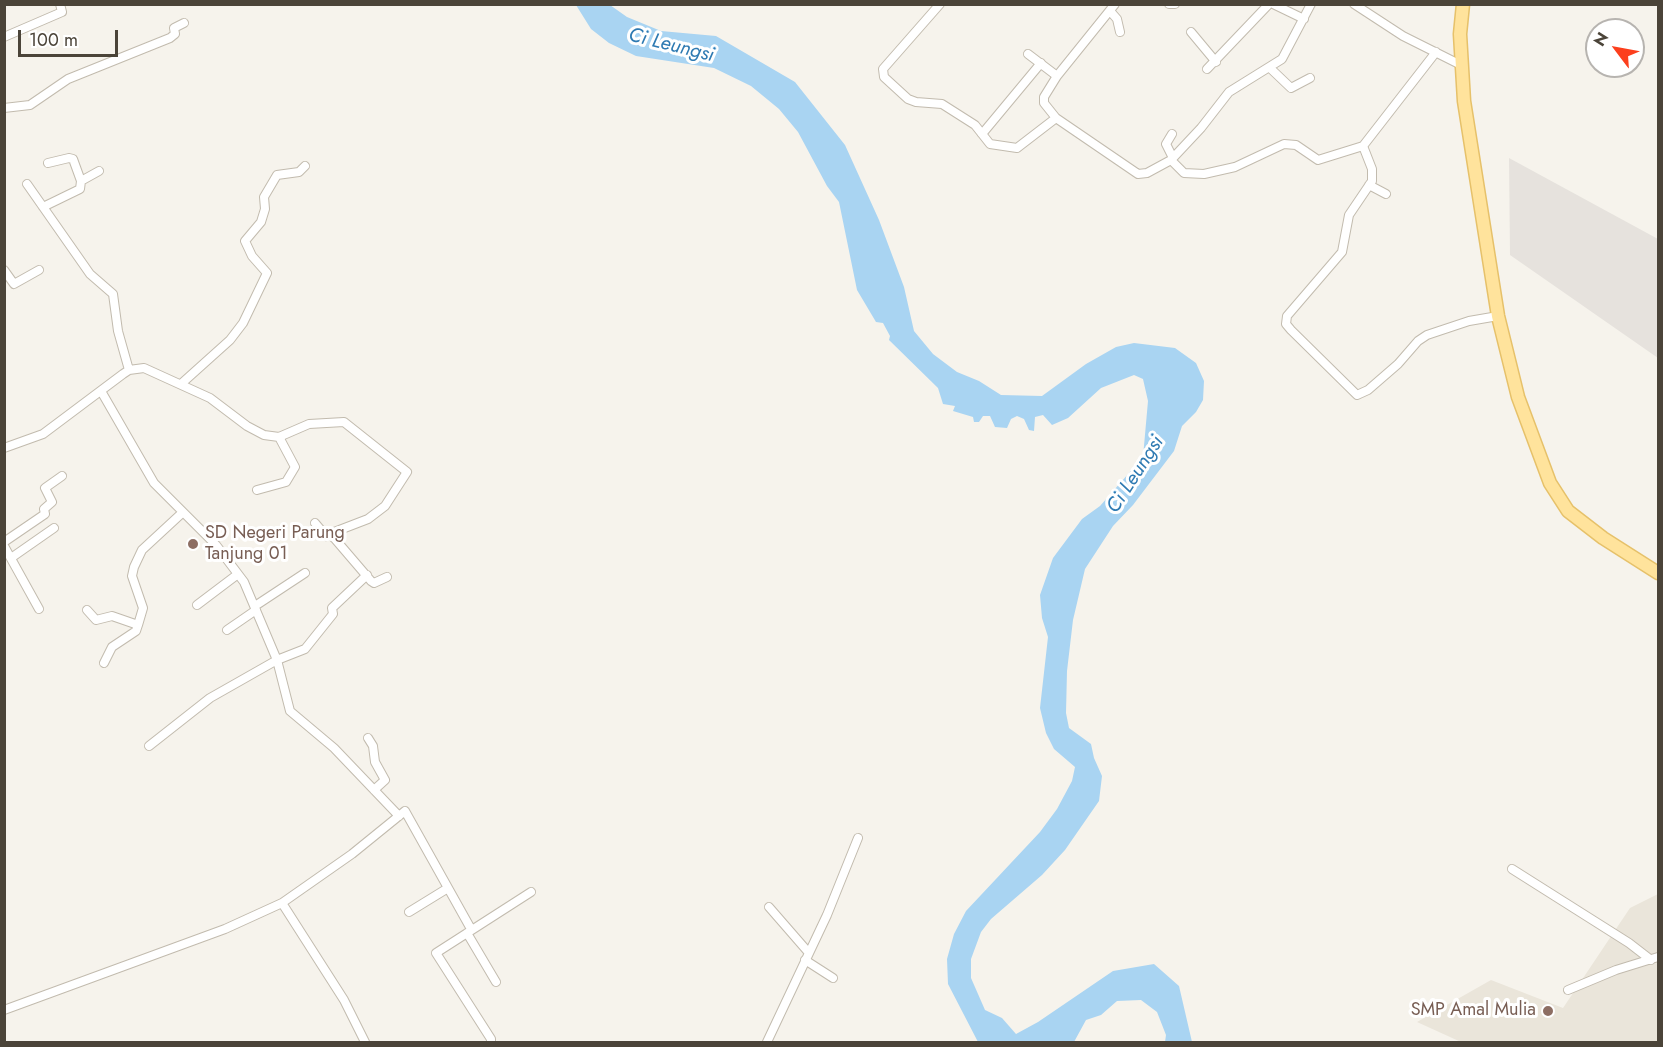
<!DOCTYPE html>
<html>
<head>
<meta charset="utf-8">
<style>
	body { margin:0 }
	#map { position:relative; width:1663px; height:1047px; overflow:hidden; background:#f6f3ec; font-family:Jost,sans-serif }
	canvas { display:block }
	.frame { position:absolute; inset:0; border:6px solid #4b4439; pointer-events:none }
	.north { position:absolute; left:1585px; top:18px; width:60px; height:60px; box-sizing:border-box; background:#fff; border:2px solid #b7b4b0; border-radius:50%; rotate:302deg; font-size:16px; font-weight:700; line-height:24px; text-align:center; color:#4b4439 }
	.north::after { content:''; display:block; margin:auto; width:21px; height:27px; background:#fc3f1d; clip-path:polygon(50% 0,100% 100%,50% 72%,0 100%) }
	.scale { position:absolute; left:18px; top:30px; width:100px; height:27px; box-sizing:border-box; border:3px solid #4b4439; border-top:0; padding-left:8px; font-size:18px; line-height:21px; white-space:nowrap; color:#4b4439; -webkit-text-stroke:4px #fff; paint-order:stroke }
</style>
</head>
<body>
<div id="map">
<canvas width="1663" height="1047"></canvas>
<div class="frame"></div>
<div class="north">N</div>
<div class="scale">100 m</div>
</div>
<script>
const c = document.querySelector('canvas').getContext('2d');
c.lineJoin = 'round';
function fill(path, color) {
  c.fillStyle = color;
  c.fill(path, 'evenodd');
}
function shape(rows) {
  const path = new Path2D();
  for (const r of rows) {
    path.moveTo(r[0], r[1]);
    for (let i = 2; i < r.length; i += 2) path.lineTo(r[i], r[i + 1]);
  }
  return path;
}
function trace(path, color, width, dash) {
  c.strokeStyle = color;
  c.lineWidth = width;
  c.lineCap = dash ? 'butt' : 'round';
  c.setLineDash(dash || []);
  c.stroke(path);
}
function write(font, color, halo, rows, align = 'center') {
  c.font = font + ' Jost,sans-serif';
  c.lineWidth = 6;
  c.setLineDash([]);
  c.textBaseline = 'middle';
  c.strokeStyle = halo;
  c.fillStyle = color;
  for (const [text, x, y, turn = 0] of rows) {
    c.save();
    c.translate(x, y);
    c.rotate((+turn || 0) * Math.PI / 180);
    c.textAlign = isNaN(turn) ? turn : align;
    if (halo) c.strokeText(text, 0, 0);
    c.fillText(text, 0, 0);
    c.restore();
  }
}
fill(shape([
	[1658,894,1658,1042,1461,1042,1417,1022,1491,980,1563,1008,1630,908]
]), '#eae5da');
fill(shape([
	[1509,158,1658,239,1658,358,1510,255]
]), '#e6e2dd');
fill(shape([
	[576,5,610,5,627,17,661,31,716,36,795,82,845,145,879,220,904,287,914,331,933,354,957,372,979,381,1001,395,1042,396,1086,364,1116,347,1134,343,1175,348,1196,363,1204,381,1203,400,1196,412,1182,426,1174,451,1133,505,1113,526,1085,569,1073,620,1067,671,1066,713,1069,728,1091,744,1094,758,1102,776,1099,801,1065,850,1042,875,991,919,981,932,971,959,971,978,985,1010,1002,1018,1016,1034,1038,1022,1113,971,1154,964,1179,986,1192,1042,1165,1042,1166,1035,1157,1012,1141,1000,1117,1001,1101,1015,1086,1020,1074,1042,978,1042,948,984,947,959,954,934,966,911,1040,832,1057,809,1072,781,1075,767,1054,749,1046,733,1040,708,1048,637,1042,618,1040,595,1053,558,1082,519,1100,506,1143,457,1148,401,1143,379,1134,375,1101,388,1068,418,1052,425,1043,415,1035,417,1034,431,1029,430,1024,419,1017,416,1011,419,1007,428,995,427,990,416,983,416,979,422,974,422,973,417,953,411,955,406,943,404,938,388,889,340,890,336,883,323,876,322,857,290,839,202,827,186,798,132,779,109,751,86,714,68,636,56,609,43,591,29]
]), '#a9d4f2');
const street = shape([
	[940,4,883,69,884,77,908,99,916,102,942,104,975,125,990,144,1017,148,1056,118,1138,174,1147,173,1171,160,1201,128,1229,92,1282,59,1311,4],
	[1169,4,1175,4],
	[1273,4,1304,19],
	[1354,4,1403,36,1461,65],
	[1110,11,1117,19,1120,32],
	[1191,32,1216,62],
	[4,37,62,12,60,4],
	[1028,54,1057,76],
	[1270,68,1291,88,1310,78],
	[1207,69,1269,4],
	[4,108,30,105,68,79,170,38,175,34,174,28,184,23],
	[1056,118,1044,103,1044,97,1057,76,1115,4],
	[982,134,1041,63],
	[1172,134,1166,144,1173,158],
	[1363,146,1372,169,1372,181,1349,215,1342,252,1287,316,1286,324,1291,330,1357,395,1368,390,1398,364,1418,341,1427,335,1469,321,1498,316],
	[1171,160,1184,173,1204,174,1235,167,1284,144,1296,145,1318,160,1363,146,1436,52],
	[48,163,69,158,73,159,81,181],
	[27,184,90,274,113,294,118,331,129,370],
	[1369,185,1386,194],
	[43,207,80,189,81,181,99,171],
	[4,270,14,284,39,270],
	[181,384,230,340,243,323,267,273,252,256,245,241,261,222,265,209,264,197,277,175,299,172,305,166],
	[101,391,154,483,216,545,244,582,277,660,290,711,334,748,399,816],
	[4,448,43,434,123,374,129,370,144,368,210,398,247,426,264,435,279,437,309,424,344,422,407,472,385,506,368,519,329,534],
	[257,490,286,482,295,467,279,437],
	[315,523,326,536,329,534,335,539,371,581,374,583,387,577],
	[4,542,45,514,44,509,52,502,45,488,62,476],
	[4,546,39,609],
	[11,558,54,528],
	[197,605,238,574],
	[255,606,305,573],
	[87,610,96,620,112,616,138,625,136,631,112,647,104,663],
	[138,625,143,608,132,576,134,567,142,550,182,513],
	[227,630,256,610],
	[368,738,373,746,375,762,385,780,374,790],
	[149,746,210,698,277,660,305,649,333,614,332,608,367,575],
	[1512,869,1629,943,1651,960],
	[282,903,352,854,405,811,471,929],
	[769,907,809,953],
	[409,912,448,888],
	[467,933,496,982],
	[805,960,833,978],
	[1568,990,1616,970,1658,957],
	[4,1010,225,929,282,903,344,1000,365,1042],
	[491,1042,491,1039,436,953,531,892],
	[767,1042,827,915,858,838]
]);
const primary = shape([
	[1463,4,1460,34,1464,101,1498,316,1518,397,1550,483,1568,511,1603,538,1658,573]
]);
trace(street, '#c2bbae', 10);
trace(primary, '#e6c16a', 15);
trace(street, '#fff', 8);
trace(primary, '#ffe39c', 12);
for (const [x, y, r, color] of [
	[193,544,6,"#8d6e63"],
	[1548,1011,6,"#8d6e63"]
]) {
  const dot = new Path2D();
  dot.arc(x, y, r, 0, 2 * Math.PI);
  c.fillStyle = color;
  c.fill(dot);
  trace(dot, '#fff', 2);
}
write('18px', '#785e54', '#fff', [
	["SD Negeri Parung",205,534],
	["Tanjung 01",205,555],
	["SMP Amal Mulia",1536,1011,"right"]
], 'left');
write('italic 20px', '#2e7ab2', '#fff', [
	["Ci Leungsi",671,46,14],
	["Ci Leungsi",1136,475,-57]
]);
</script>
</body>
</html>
